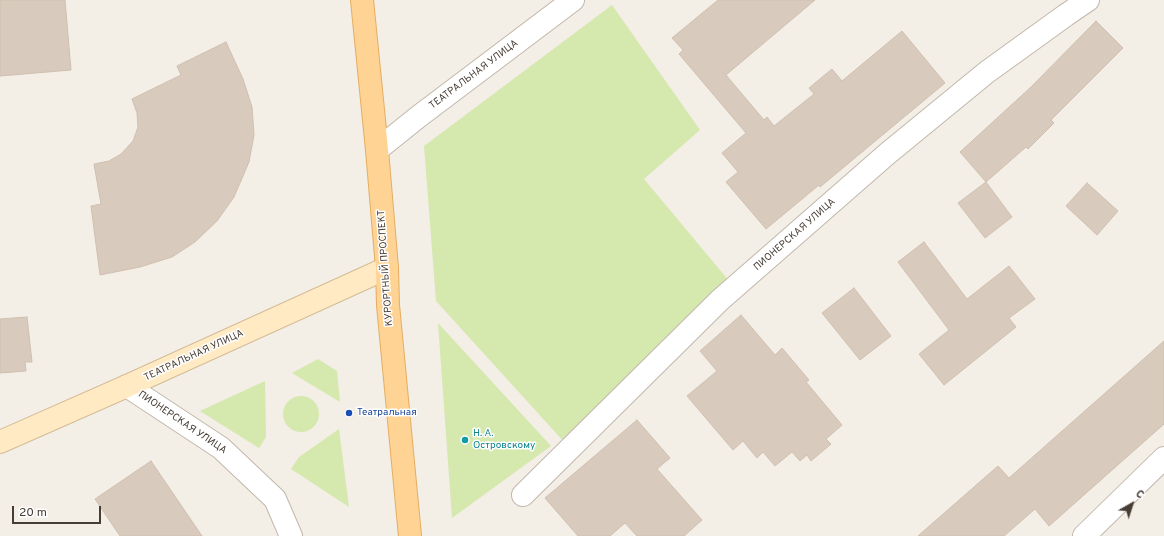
<!DOCTYPE html>
<html>
<head>
<meta charset="utf-8">
<style>
	body { margin:0 }
	#map { position:relative; width:1164px; height:536px; overflow:hidden; background:#f3eee6; font-family:Overpass,sans-serif }
	canvas { display:block }
	.north { position:absolute; left:1112px; top:484px; width:40px; height:40px; -webkit-text-stroke:3px #fff; paint-order:stroke; rotate:39deg; font-size:11px; font-weight:700; line-height:16px; text-align:center; color:#463d35 }
	.north::after { content:''; display:block; margin:auto; width:14px; height:18px; background:#463d35; clip-path:polygon(50% 0,100% 100%,50% 72%,0 100%) }
	.scale { position:absolute; left:12px; top:506px; width:89px; height:18px; box-sizing:border-box; border:2px solid #463d35; border-top:0; padding-left:5px; font-size:12px; line-height:14px; white-space:nowrap; color:#463d35; -webkit-text-stroke:3px #fff; paint-order:stroke }
</style>
</head>
<body>
<div id="map">
<canvas width="1164" height="536"></canvas>
<div class="north">С</div>
<div class="scale">20 m</div>
</div>
<script>
const c = document.querySelector('canvas').getContext('2d');
c.lineJoin = 'round';
function fill(path, color) {
  c.fillStyle = color;
  c.fill(path, 'evenodd');
}
function shape(rows) {
  const path = new Path2D();
  for (const r of rows) {
    if (r.length === 3) {
      path.moveTo(r[0] + r[2], r[1]);
      path.arc(r[0], r[1], r[2], 0, 2 * Math.PI);
      continue;
    }
    path.moveTo(r[0], r[1]);
    for (let i = 2; i < r.length; i += 2) path.lineTo(r[i], r[i + 1]);
  }
  return path;
}
function trace(path, color, width, dash) {
  c.strokeStyle = color;
  c.lineWidth = width;
  c.lineCap = dash ? 'butt' : 'round';
  c.setLineDash(dash || []);
  c.stroke(path);
}
function write(font, color, halo, rows, align = 'center') {
  c.font = font + ' Overpass,sans-serif';
  c.lineWidth = 3;
  c.setLineDash([]);
  c.textBaseline = 'middle';
  c.strokeStyle = halo;
  c.fillStyle = color;
  for (const [text, x, y, turn = 0] of rows) {
    c.save();
    c.translate(x, y);
    c.rotate((+turn || 0) * Math.PI / 180);
    c.textAlign = isNaN(turn) ? turn : align;
    if (halo) c.strokeText(text, 0, 0);
    c.fillText(text, 0, 0);
    c.restore();
  }
}
fill(shape([
	[612,5,700,130,644,179,730,282,566,444,436,301,424,146],
	[438,323,551,446,452,518],
	[318,359,337,371,340,402,292,373],
	[265,381,266,437,259,448,200,411],
	[301,414,18],
	[339,429,349,507,291,469,299,457]
]), '#d5e8ae');
const building = shape([
	[0,0,65,0,71,70,0,76,0,0],
	[718,0,815,0,726,75,764,120,767,117,774,126,814,94,809,88,832,69,842,81,902,31,945,83,820,187,819,185,766,229,726,182,738,172,722,153,746,133,679,54,683,50,672,38,718,0],
	[1096,21,1123,48,1051,120,1054,123,1028,149,1026,147,986,182,960,152,1031,87,1096,21],
	[226,42,243,79,252,107,254,135,249,162,234,197,217,221,195,242,172,257,140,267,100,275,91,206,101,204,94,164,109,161,121,154,133,141,138,127,137,113,132,99,181,75,177,66,226,42],
	[986,182,1012,217,985,238,958,203,986,182],
	[1087,183,1118,211,1097,235,1066,206,1087,183],
	[924,242,967,299,1009,266,1035,299,1009,318,1016,327,944,385,919,354,949,330,898,262,924,242],
	[854,288,891,336,860,360,822,313,854,288],
	[741,315,775,355,782,348,809,380,806,382,842,425,826,439,831,444,811,461,807,455,800,461,792,452,775,466,763,452,757,458,743,441,733,450,687,396,717,371,700,351,741,315],
	[27,317,32,362,25,362,26,371,0,373,0,319,27,317],
	[1164,341,1164,424,1049,526,1035,509,1004,536,918,536,998,466,1009,478,1164,341],
	[637,420,670,458,657,469,702,520,684,536,637,536,625,523,610,536,578,536,545,498,637,420],
	[151,461,202,536,120,536,95,499,151,461]
]);
fill(building, '#d8cbbe');
trace(building, '#d0bfae', 1);
const minor = shape([
	[377,150,418,117,573,0],
	[127,386,221,448,275,499,291,536],
	[523,495,720,300,887,154,987,72,1066,15,1088,0],
	[1084,536,1164,458]
]);
const secondary = shape([
	[0,442,127,386,387,268]
]);
const primary = shape([
	[362,0,377,150,387,268,388,305,410,536]
]);
trace(minor, '#c2b7ab', 24);
trace(secondary, '#d4bc95', 24);
trace(primary, '#e4ae63', 24);
trace(minor, '#fff', 22);
trace(secondary, '#ffeac4', 22);
trace(primary, '#ffd393', 22);
for (const [x, y, r, color] of [
	[349,413,4,"#1a4fb4"],
	[465,440,4,"#0f9aa8"]
]) {
  const dot = new Path2D();
  dot.arc(x, y, r, 0, 2 * Math.PI);
  c.fillStyle = color;
  c.fill(dot);
  trace(dot, '#fff', 1.5);
}
write('10px', '#463d35', '#fff', [
	["ТЕАТРАЛЬНАЯ УЛИЦА",474,75,-37],
	["ПИОНЕРСКАЯ УЛИЦА",795,235,-41],
	["КУРОРТНЫЙ ПРОСПЕКТ",386,268,-94],
	["ТЕАТРАЛЬНАЯ УЛИЦА",194,356,-25],
	["ПИОНЕРСКАЯ УЛИЦА",182,423,34]
]);
write('10px', '#164399', '#fff', [
	["Театральная",357,413]
], 'left');
write('10px', '#0d838f', '#fff', [
	["Н. А.",473,434],
	["Островскому",473,446]
], 'left');
</script>
</body>
</html>
